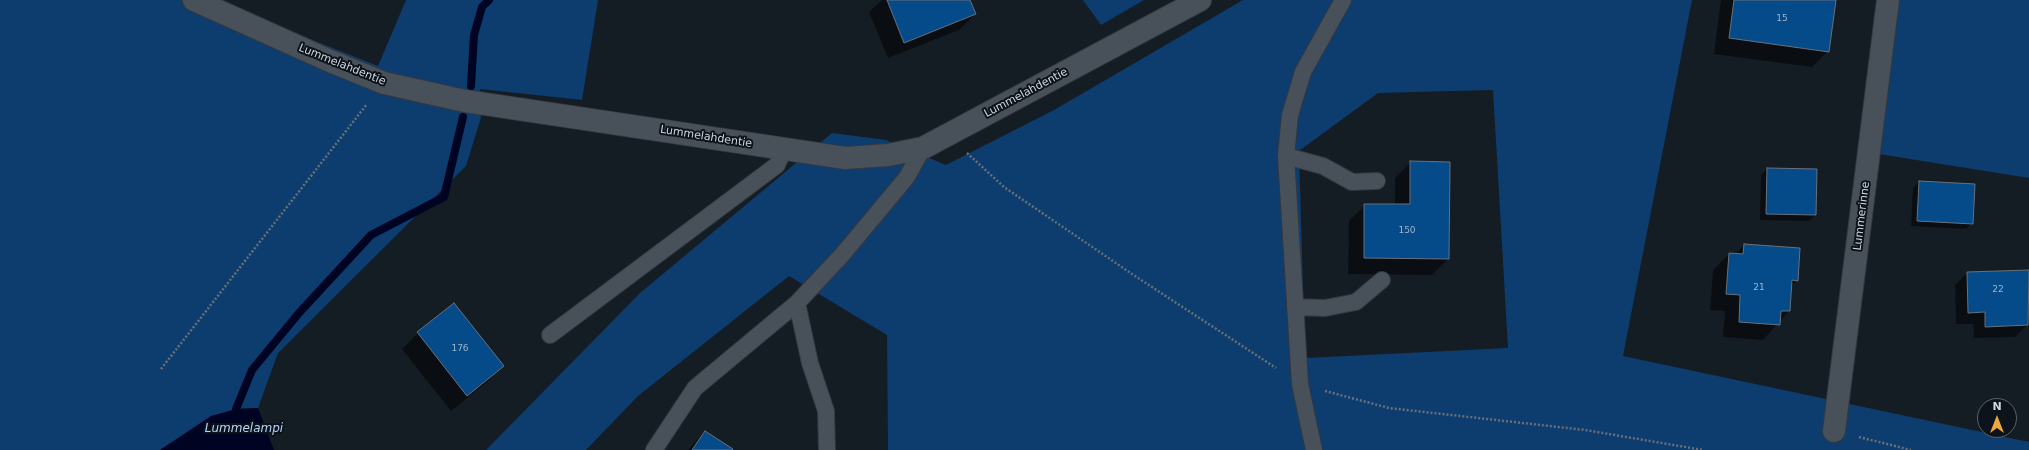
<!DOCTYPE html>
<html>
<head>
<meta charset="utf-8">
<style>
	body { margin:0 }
	#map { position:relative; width:2029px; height:450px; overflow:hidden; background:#141c24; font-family:"DejaVu Sans",sans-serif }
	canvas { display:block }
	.north { position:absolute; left:1977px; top:398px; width:40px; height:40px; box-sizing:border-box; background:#0c131b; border:1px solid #5c6269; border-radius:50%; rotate:0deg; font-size:11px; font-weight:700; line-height:16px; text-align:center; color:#d3d8de }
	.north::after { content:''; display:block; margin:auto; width:14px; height:18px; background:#efa73d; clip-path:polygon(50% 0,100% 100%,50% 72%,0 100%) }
</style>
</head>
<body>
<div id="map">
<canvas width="2029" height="450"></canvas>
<div class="north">N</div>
</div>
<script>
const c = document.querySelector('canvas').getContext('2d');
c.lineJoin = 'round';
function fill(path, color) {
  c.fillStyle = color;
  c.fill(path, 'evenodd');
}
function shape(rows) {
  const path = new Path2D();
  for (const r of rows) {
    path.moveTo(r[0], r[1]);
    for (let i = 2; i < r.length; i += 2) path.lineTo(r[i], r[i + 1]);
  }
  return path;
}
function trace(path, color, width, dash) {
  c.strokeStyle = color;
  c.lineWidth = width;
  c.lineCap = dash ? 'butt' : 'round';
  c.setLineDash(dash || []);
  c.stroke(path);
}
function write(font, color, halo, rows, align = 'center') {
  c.font = font + ' "DejaVu Sans",sans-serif';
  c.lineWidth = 4;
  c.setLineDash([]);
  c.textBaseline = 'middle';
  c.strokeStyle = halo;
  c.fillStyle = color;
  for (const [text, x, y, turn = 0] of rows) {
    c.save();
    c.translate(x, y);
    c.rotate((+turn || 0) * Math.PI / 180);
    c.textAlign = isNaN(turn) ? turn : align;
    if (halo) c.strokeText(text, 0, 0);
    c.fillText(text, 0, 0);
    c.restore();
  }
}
fill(shape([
	[0,0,218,0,252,16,378,66,406,0,598,0,582,100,480,89,483,111,466,166,278,353,258,408,236,409,179,438,160,450,0,450],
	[1083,0,1144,0,1101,25],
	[1243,0,1692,0,1623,356,2029,442,2029,450,888,450,887,335,789,276,638,396,586,450,486,450,640,293,832,133,886,140,946,165,1054,110],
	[1493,90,1508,348,1305,358,1299,151,1378,93],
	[1878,0,2029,0,2029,178,1860,151]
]), '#0c3d6e');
fill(shape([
	[258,408,274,450,160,450,211,416,236,409]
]), '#000422');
fill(shape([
	[882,0,969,0,975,14,959,30,888,58,869,12],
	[1721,0,1835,0,1828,51,1812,67,1714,54],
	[1411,162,1448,259,1432,275,1348,274,1349,221,1365,205,1395,205,1395,178],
	[1767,169,1815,215,1809,221,1760,220,1761,175],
	[1919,182,1972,223,1966,229,1911,226,1913,188],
	[1744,245,1797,280,1790,287,1789,311,1763,340,1723,337,1725,311,1710,310,1713,270,1729,254,1735,255],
	[2029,271,2029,313,2027,315,2027,325,2015,337,1974,338,1973,324,1956,324,1955,285,1967,273],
	[453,305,502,366,487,382,451,411,402,349,418,333],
	[705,432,731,450,688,450]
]), '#0007');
trace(shape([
	[471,86,474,35,482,7,489,0],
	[236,409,252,370,299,313,371,235,444,197,463,117]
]), '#000422', 8);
const building = shape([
	[887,0,970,0,976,14,904,43,887,0],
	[1734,0,1836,0,1829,52,1729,38,1734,0],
	[1410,161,1450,162,1449,259,1364,258,1364,204,1410,204,1410,161],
	[1767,168,1817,169,1816,215,1766,214,1767,168],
	[1919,181,1975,184,1973,224,1917,221,1919,181],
	[1744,244,1800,248,1798,281,1792,280,1790,311,1781,311,1780,325,1739,322,1740,295,1726,294,1729,253,1743,254,1744,244],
	[2029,270,2028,325,1985,327,1985,312,1968,313,1967,272,2029,270],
	[454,303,504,366,467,396,417,332,454,303],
	[705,431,733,449,732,450,692,450,705,431]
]);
fill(building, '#054b89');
trace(building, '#68717b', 1);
const service = shape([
	[1286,156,1323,166,1352,182,1377,181],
	[1295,307,1325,308,1356,302,1382,280],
	[550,335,777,165,784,149],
	[654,450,695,388,797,303],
	[827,450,826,411,810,363,797,303,842,255,907,177,923,148],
	[1314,450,1300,384,1286,156,1290,115,1303,72,1343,0]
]);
const minor = shape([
	[194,0,330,61,384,83,465,101,845,158,888,155,923,148,1200,0],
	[1834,431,1888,0]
]);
trace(service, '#34383f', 18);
trace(minor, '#34383f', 24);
trace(shape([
	[967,153,1004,187,1132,274,1276,368],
	[161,369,367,104],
	[1325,391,1389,408,1585,430,1703,450],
	[1859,437,1911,450]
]), '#6a7077', 2.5, [2, 2]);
trace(service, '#48505a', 16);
trace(minor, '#48505a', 22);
write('9px', '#a0b5c9', null, [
	["15",1782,19],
	["150",1407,231],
	["21",1759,288],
	["22",1998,290],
	["176",460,349]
]);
write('11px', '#d3d8de', '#0c131b', [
	["Lummelahdentie",342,65,22],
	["Lummelahdentie",1026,93,-28],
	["Lummelahdentie",706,137,9],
	["Lummerinne",1862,216,-83]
]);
write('italic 12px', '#b4d3f7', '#0c131b', [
	["Lummelampi",244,429]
]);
</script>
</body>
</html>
